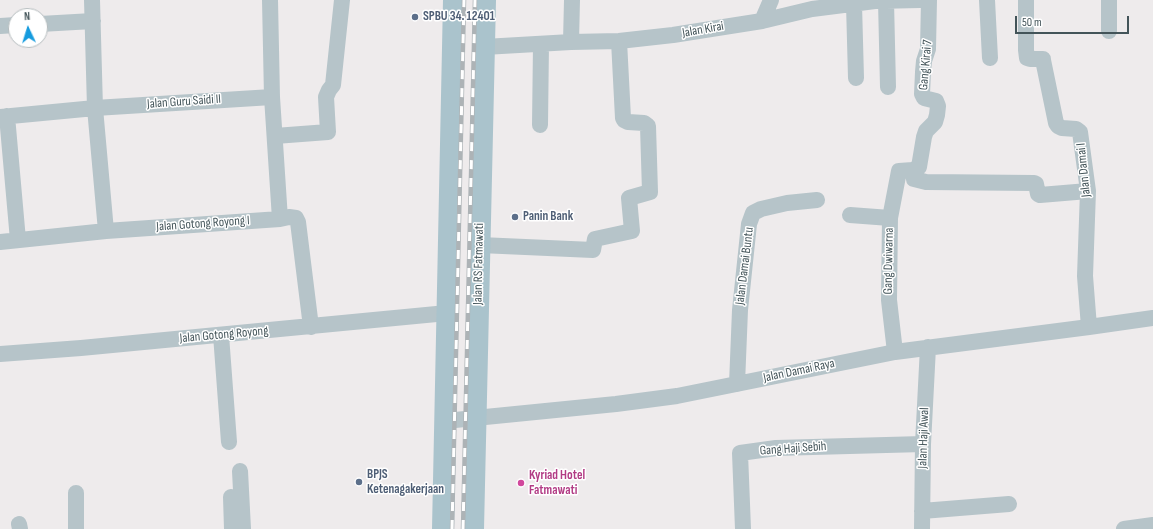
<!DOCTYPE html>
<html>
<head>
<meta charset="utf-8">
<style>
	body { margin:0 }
	#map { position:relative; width:1153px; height:529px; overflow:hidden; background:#eeebec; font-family:"Sofia Sans Condensed",sans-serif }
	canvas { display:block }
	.north { position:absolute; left:8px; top:8px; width:40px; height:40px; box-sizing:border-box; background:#fff; border:1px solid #b4bbbd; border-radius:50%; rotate:356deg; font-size:11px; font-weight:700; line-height:16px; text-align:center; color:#435459 }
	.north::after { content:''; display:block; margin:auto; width:14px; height:18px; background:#159bde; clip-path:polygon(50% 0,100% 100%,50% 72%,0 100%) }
	.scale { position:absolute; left:1015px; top:16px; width:114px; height:18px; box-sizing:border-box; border:2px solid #435459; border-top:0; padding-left:5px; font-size:12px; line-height:14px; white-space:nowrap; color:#435459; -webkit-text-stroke:3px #fff; paint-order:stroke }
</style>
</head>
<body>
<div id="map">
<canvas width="1153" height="529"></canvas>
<div class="north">N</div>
<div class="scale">50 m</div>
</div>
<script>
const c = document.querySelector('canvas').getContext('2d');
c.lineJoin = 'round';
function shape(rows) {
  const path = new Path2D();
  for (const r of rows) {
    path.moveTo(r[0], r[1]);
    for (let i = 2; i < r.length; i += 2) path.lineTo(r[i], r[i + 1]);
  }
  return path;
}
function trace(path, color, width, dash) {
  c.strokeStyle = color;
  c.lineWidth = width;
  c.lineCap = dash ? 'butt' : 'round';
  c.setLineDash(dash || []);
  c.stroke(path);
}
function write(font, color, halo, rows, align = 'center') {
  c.font = font + ' "Sofia Sans Condensed",sans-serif';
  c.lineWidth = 3;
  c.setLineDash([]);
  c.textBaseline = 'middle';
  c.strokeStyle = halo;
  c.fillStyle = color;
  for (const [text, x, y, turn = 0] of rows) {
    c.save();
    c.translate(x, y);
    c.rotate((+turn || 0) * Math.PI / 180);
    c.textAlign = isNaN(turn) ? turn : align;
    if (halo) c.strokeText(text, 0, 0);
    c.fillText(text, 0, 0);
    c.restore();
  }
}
trace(shape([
	[92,0,95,108,106,231],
	[270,0,272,97,280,219],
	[987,0,990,58],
	[1026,0,1026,50,1027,58,1030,59,1043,59,1043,60,1056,123,1058,126,1062,128,1076,129,1080,132,1088,191,1085,276,1089,327],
	[1109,0,1109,31],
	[886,1,888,87],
	[854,4,856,78],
	[762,21,771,0],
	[40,24,93,21],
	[0,26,16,25],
	[571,42,572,0],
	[484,47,571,42,619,41,673,35,762,21,812,9,875,1,920,0],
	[7,116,18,240],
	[0,117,95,108,272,97],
	[540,125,541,44],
	[275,136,328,132,326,97,329,90,333,85,342,0],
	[913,170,914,179,926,182,1034,183,1036,184,1038,194,1040,195,1088,191],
	[850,215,890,218],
	[0,242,106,231,280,219,289,217,296,218,298,222,311,327],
	[480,245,593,250,595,239,632,231,629,198,650,192,648,126,644,123,628,122,624,120,623,118,619,41],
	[221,335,229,442],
	[895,352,889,300,890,218,899,171,913,170,919,167,924,137,926,131,935,122,937,115,938,106,936,101,924,98,922,94,923,72,924,61,928,49,929,0],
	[0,354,81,348,447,313],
	[737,384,740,310,749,224,753,213,761,209,787,203,817,200],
	[445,421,616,404,677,396,895,352,1089,327,1153,318],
	[240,471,243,529],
	[231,497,232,529],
	[922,511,1009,504],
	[19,524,20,529],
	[76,529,76,493],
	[743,529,740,453,776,448,923,444],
	[922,529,923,444,928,347],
	[1124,529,1153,525]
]), '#b6c4c9', 16);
trace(shape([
	[443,529,454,0],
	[473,529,485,0]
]), '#aac3cc', 22);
const rail = shape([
	[452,529,464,0],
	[463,529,475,0]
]);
trace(rail, '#adb3b6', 4.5);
trace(rail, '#fff', 3, [9]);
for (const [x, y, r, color] of [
	[415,17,4,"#5c6f8a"],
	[515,217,4,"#5c6f8a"],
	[359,482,4,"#5c6f8a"],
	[521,483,4,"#d1479c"]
]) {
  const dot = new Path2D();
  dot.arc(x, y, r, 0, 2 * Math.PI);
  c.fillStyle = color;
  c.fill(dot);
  trace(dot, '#fff', 1.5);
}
write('bold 13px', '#4e5e75', '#fff', [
	["SPBU 34. 12401",423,17],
	["Panin Bank",523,217],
	["BPJS",367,475],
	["Ketenagakerjaan",367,490]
], 'left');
write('13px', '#435459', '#fff', [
	["Jalan Kirai",703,30,-10],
	["Gang Kirai 7",926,65,-85],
	["Jalan Guru Saidi II",184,102,-4],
	["Jalan Damai I",1084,170,-96],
	["Jalan Gotong Royong I",203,224,-4],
	["Gang Dwiwarna",889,261,-89],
	["Jalan RS Fatmawati",479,264,-89],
	["Jalan Damai Buntu",745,266,-83],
	["Jalan Gotong Royong",224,335,-5],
	["Jalan Damai Raya",799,371,-12],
	["Jalan Haji Awal",924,438,-88],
	["Gang Haji Sebih",793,449,-4]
]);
write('bold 13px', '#b23c85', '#fff', [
	["Kyriad Hotel",529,476],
	["Fatmawati",529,491]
], 'left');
</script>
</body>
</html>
